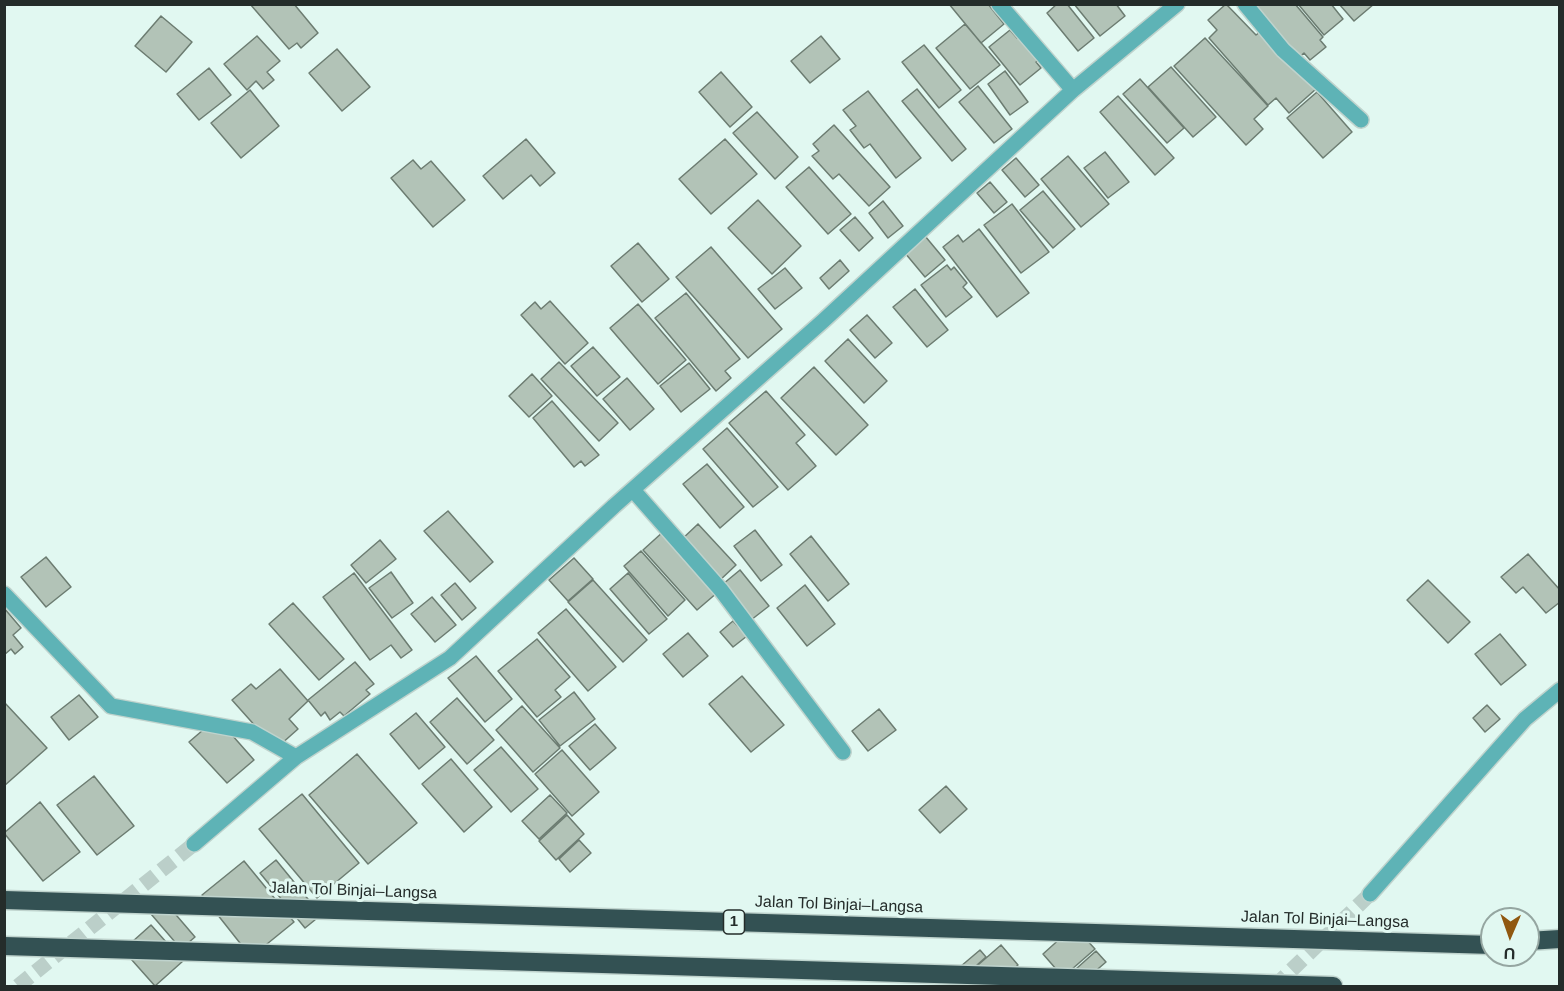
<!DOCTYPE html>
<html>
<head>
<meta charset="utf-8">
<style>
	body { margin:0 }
	#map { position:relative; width:1564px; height:991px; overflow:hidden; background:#e1f8f1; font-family:Helvetica,sans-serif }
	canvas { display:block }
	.frame { position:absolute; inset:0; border:6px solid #242c2a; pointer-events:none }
	.north { position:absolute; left:1480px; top:907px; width:60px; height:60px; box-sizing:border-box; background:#e1f8f1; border:2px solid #95a6a1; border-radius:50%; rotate:182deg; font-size:16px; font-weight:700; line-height:24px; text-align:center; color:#242c2a }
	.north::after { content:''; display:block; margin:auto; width:21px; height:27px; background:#905810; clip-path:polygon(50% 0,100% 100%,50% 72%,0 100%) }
</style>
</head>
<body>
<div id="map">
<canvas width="1564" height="991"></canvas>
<div class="frame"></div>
<div class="north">U</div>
</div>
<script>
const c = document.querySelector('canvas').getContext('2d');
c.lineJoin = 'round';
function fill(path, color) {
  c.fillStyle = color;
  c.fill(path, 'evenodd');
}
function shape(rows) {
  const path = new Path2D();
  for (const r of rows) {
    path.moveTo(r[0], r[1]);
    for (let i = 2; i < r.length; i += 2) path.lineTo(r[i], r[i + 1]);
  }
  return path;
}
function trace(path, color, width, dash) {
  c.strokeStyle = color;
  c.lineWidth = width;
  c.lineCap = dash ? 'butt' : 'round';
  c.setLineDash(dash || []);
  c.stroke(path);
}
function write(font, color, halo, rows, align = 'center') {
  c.font = font + ' Helvetica,sans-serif';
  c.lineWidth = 6;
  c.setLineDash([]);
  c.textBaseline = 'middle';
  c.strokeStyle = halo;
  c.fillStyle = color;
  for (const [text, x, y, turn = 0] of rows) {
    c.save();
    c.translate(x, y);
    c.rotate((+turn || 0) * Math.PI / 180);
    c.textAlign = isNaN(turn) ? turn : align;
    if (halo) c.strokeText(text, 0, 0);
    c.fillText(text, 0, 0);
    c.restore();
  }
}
const building = shape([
	[250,4,294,4,318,33,301,48,297,43,289,49,250,4],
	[949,4,988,4,1004,24,981,43,949,4],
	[1057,4,1067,4,1094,38,1078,51,1047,13,1057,4],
	[1074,4,1116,4,1125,16,1100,36,1074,4],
	[1226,4,1256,35,1264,29,1316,89,1289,113,1276,98,1268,105,1209,38,1217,30,1208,20,1226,4],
	[1250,4,1295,4,1323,37,1320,40,1326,47,1310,60,1304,53,1296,60,1250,4],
	[1298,4,1331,4,1343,19,1324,35,1298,4],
	[1339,4,1374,4,1354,21,1339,4],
	[161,16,192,42,166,72,135,46,161,16],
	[965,24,1000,65,970,89,936,48,965,24],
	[1010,30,1017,38,1022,34,1041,58,1036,62,1041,68,1020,85,989,47,1010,30],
	[257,36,280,61,267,72,274,80,263,89,256,81,247,90,224,64,257,36],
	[821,36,840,59,810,83,791,61,821,36],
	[1205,38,1268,106,1254,119,1263,129,1246,145,1174,66,1205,38],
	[924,45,961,90,939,108,902,62,924,45],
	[337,49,370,87,342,111,309,73,337,49],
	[1171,67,1216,117,1193,137,1148,87,1171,67],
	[209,68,231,95,199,120,177,94,209,68],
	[1005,71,1028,102,1010,115,988,84,1005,71],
	[721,72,752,107,730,127,699,92,721,72],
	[1140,79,1184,128,1167,143,1123,94,1140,79],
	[978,86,1012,129,994,143,959,102,978,86],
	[917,89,966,149,952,161,902,101,917,89],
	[250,90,279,126,241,158,211,123,250,90],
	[868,91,921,158,896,178,870,144,864,148,850,130,856,126,843,110,868,91],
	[1317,92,1352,132,1323,158,1287,118,1317,92],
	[1118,96,1174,158,1155,175,1100,112,1118,96],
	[757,112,798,157,775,179,733,133,757,112],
	[834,125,890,187,869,206,839,174,833,179,812,156,819,151,813,144,834,125],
	[526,139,555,173,540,186,531,175,503,199,483,176,526,139],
	[725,139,757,174,711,214,679,179,725,139],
	[1105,152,1129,182,1108,198,1084,168,1105,152],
	[1068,156,1109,204,1081,227,1041,179,1068,156],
	[1016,158,1039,185,1025,197,1002,170,1016,158],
	[413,160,421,169,431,161,465,200,433,227,391,178,413,160],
	[809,167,851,214,828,234,786,187,809,167],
	[990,182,1007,202,994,213,977,193,990,182],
	[1043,191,1075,229,1053,248,1020,210,1043,191],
	[758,200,801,246,772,274,728,228,758,200],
	[883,201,903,226,888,238,869,213,883,201],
	[1012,204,1049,252,1021,273,984,225,1012,204],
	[855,217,873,238,859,251,840,230,855,217],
	[979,229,1029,293,997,317,943,247,958,235,963,242,979,229],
	[925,236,945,260,925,277,905,253,925,236],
	[638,243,669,279,642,302,611,266,638,243],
	[711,247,782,329,748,358,676,277,711,247],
	[840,260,849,271,829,289,820,278,840,260],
	[947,265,951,270,954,267,967,283,963,287,972,297,946,317,921,285,947,265],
	[785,268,802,288,775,309,758,289,785,268],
	[915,289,948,330,927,347,893,307,915,289],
	[686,293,740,359,725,371,731,378,716,391,655,318,686,293],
	[550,301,588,343,565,364,521,315,535,302,541,309,550,301],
	[638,304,686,360,658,384,610,328,638,304],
	[867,315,892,343,875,358,850,330,867,315],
	[848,339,887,381,864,403,825,361,848,339],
	[593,347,620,377,597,396,571,366,593,347],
	[559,362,618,423,599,441,541,379,559,362],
	[689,363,710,389,681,412,660,386,689,363],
	[814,367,868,425,836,455,781,398,814,367],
	[532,374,552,396,529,417,509,396,532,374],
	[627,378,654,409,630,430,603,399,627,378],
	[766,391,805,435,796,443,816,466,788,490,729,423,766,391],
	[552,401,599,455,585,466,581,461,574,467,533,418,552,401],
	[727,428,778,487,753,507,703,449,727,428],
	[707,464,744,507,720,528,683,484,707,464],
	[448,511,493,562,470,582,424,531,448,511],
	[698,524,736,565,718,582,680,541,698,524],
	[755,530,782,565,761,581,734,546,755,530],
	[664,531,718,592,697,610,643,550,664,531],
	[811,536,849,584,828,601,790,554,811,536],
	[380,540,396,559,366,583,351,565,380,540],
	[641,551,685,600,668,616,624,566,641,551],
	[1528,554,1560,590,1560,602,1546,613,1523,587,1516,593,1501,577,1528,554],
	[46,557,71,587,46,607,21,577,46,557],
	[574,558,593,579,568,601,549,580,574,558],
	[740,570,769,606,751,620,723,584,740,570],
	[391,572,413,603,392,618,369,588,391,572],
	[354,573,412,650,401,658,391,645,370,660,323,597,354,573],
	[628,573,667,619,649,634,610,589,628,573],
	[593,580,647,640,623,662,568,602,593,580],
	[1428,580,1470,622,1448,643,1407,600,1428,580],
	[455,583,476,608,462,620,441,595,455,583],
	[805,585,835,624,807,646,777,608,805,585],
	[432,597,456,625,435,642,411,614,432,597],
	[293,603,344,659,319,680,269,624,293,603],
	[4,608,21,628,13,635,23,647,15,654,11,649,4,655,4,608],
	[566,609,616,667,588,691,538,633,566,609],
	[733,621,747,636,733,647,720,632,733,621],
	[688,633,708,656,683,677,663,654,688,633],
	[1500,634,1526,665,1501,685,1475,654,1500,634],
	[537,639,570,677,555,690,561,697,537,717,498,671,537,639],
	[476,656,512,699,485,722,448,678,476,656],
	[355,662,374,684,366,690,370,694,344,716,340,712,330,720,325,712,321,716,308,700,355,662],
	[280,669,308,701,289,719,298,729,280,745,266,738,232,700,251,684,256,689,280,669],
	[742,676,784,725,751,752,709,704,742,676],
	[574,692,595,719,560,746,539,720,574,692],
	[79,695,98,717,69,740,51,717,79,695],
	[457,698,494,740,467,764,430,722,457,698],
	[4,702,47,748,4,786,4,702],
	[1487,705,1500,719,1485,732,1473,718,1487,705],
	[522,706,560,748,533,772,496,730,522,706],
	[879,709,896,730,868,751,852,731,879,709],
	[416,713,445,747,419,769,390,734,416,713],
	[217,718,254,760,227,783,189,742,217,718],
	[595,724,616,748,590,770,569,746,595,724],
	[501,747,538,789,511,812,474,770,501,747],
	[562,750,599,792,572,816,535,774,562,750],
	[357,754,417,823,368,864,309,795,357,754],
	[451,759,492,807,464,832,422,784,451,759],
	[94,776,134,826,97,855,57,805,94,776],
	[946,786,967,809,940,833,919,810,946,786],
	[302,794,359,863,317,898,259,829,302,794],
	[550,795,567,813,539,839,522,821,550,795],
	[40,802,80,852,43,881,4,833,40,802],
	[567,815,584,834,556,860,539,841,567,815],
	[579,840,591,853,570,872,559,859,579,840],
	[276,860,321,915,305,928,260,873,276,860],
	[244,861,294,922,251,957,202,895,244,861],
	[165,902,195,937,181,949,151,914,165,902],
	[151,925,183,961,155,986,123,950,151,925],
	[1074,926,1095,949,1063,977,1043,954,1074,926],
	[1001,945,1018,965,996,985,978,965,1001,945],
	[980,950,986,957,977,965,996,986,966,986,954,972,980,950],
	[1096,951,1106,962,1078,986,1067,977,1096,951]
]);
fill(building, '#b2c3b7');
trace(building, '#6c7c71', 1.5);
trace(shape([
	[18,986,194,844],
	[1275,986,1370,894]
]), '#bbcfc9', 15, [15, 8]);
const minor = shape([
	[999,4,1073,90],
	[1245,4,1283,50,1361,120],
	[633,490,721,590,843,752],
	[4,594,111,706,252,732,296,757],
	[194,844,296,757,450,658,614,506,823,321,1073,90,1177,4],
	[1370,894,1525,719,1560,690]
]);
const motorway = shape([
	[4,900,1492,945],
	[1528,941,1560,939],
	[4,946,1333,986]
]);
trace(minor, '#bfd3cd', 18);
trace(motorway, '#bfd3cd', 21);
trace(minor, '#5eb3b6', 15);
trace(motorway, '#335153', 18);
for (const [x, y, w] of [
	[734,922,21]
]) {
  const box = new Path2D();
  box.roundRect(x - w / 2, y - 12, w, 24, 4.5);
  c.fillStyle = '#e1f8f1';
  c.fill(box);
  trace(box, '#242c2a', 1.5);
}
write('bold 15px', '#242c2a', null, [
	["1",734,922]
]);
write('16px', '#242c2a', '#e1f8f1', [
	["Jalan Tol Binjai–Langsa",353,891,2],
	["Jalan Tol Binjai–Langsa",839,905,2],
	["Jalan Tol Binjai–Langsa",1325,920,2]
]);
</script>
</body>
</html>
